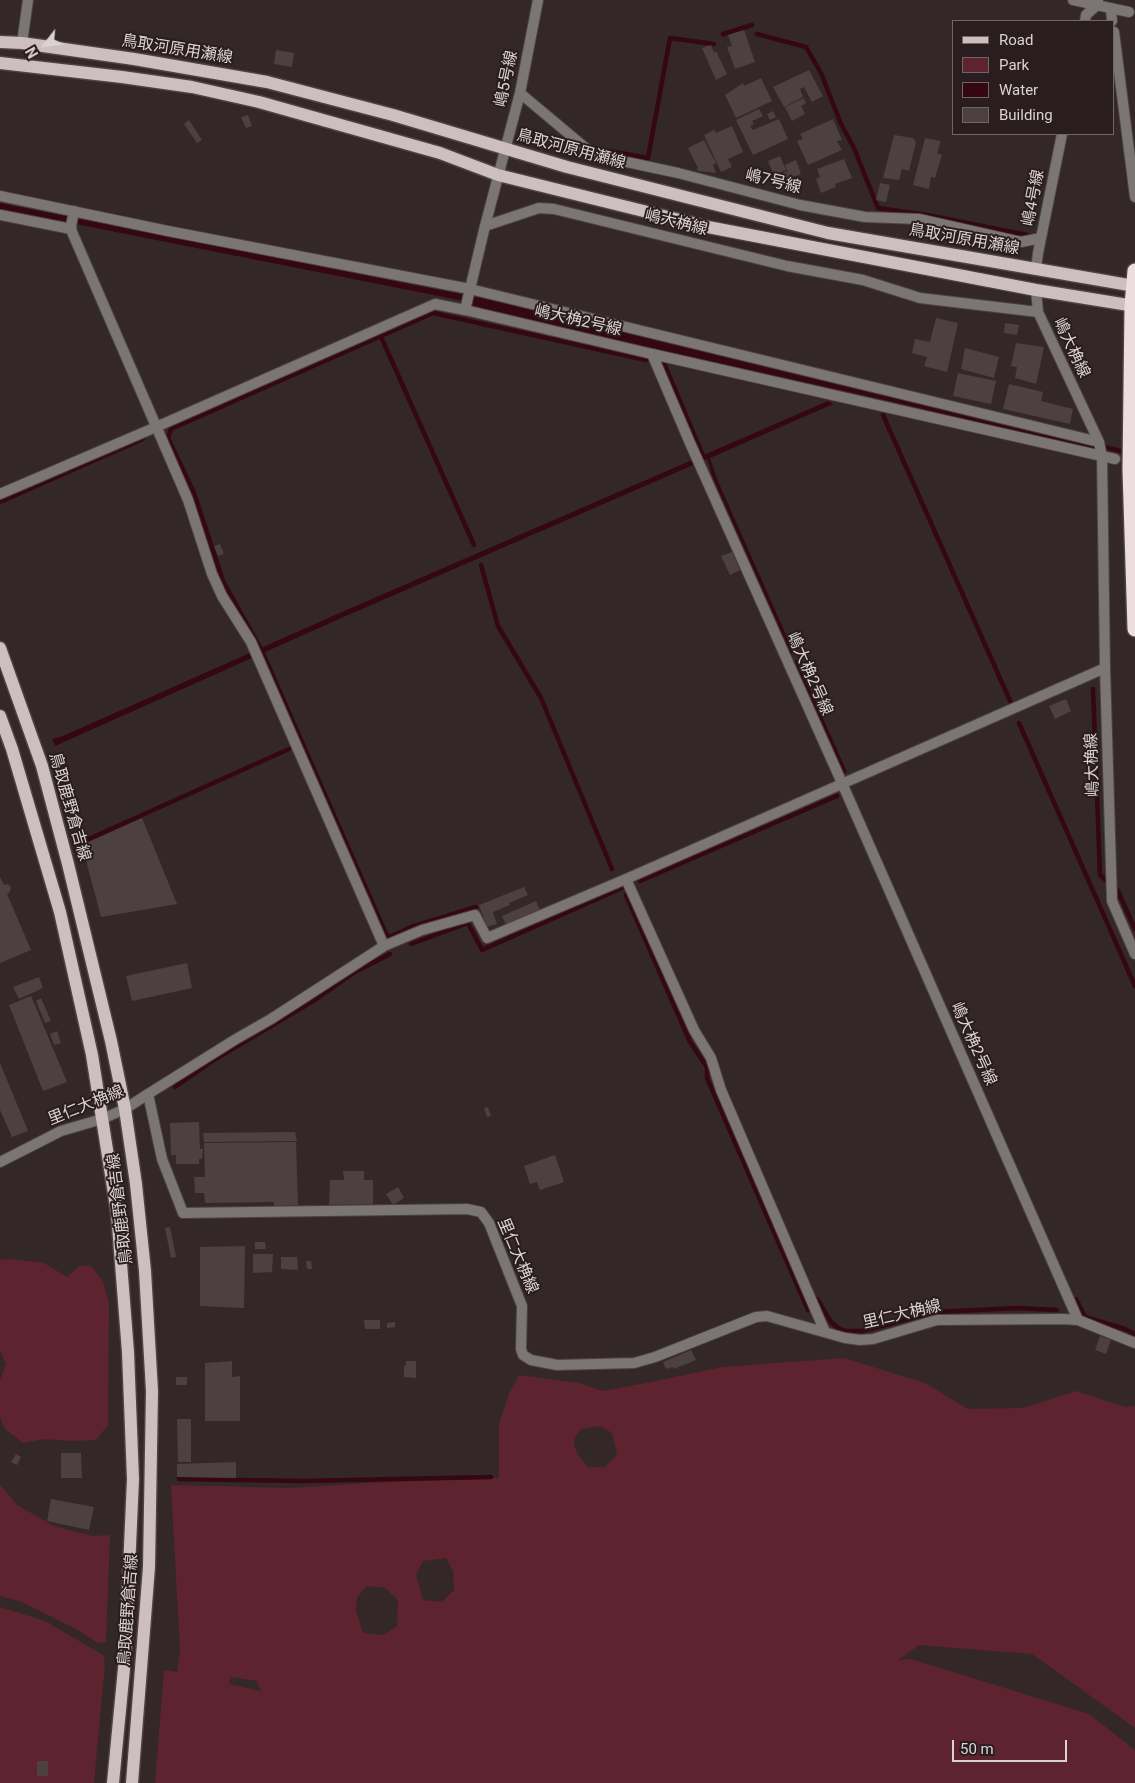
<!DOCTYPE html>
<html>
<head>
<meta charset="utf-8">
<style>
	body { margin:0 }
	#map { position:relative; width:1135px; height:1783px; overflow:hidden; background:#332728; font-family:Roboto,sans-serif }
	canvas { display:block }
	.legend { position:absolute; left:952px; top:20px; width:162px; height:115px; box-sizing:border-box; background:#291d1f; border:1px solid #706667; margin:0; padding:6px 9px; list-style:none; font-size:15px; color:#dbd3d3 }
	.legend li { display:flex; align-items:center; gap:10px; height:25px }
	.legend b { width:25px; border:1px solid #706667 }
	.north { position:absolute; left:20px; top:20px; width:50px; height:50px; -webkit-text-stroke:4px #291d1f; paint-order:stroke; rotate:240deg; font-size:14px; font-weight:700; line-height:20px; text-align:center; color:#dbd3d3 }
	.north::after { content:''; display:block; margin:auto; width:18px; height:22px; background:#dbd3d3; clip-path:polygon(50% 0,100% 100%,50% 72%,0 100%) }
	.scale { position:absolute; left:952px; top:1740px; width:115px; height:22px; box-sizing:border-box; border:2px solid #dbd3d3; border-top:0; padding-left:6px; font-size:15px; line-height:18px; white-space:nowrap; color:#dbd3d3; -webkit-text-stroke:4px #291d1f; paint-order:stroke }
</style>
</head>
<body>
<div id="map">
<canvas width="1135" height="1783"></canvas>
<ul class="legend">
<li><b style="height:6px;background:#cdbfc1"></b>Road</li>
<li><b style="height:14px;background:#5d242f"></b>Park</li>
<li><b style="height:14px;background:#340712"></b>Water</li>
<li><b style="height:14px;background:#4d4041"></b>Building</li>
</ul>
<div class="north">N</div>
<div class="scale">50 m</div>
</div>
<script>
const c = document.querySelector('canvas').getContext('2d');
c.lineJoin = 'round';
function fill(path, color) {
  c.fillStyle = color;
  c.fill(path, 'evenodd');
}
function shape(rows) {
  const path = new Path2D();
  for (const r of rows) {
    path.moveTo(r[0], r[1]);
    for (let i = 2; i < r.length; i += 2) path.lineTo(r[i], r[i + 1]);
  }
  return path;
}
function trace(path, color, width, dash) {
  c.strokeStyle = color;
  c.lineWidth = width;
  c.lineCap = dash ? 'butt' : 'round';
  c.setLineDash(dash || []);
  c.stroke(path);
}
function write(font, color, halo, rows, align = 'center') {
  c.font = font + ' Roboto,"Noto Sans JP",sans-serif';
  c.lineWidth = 4;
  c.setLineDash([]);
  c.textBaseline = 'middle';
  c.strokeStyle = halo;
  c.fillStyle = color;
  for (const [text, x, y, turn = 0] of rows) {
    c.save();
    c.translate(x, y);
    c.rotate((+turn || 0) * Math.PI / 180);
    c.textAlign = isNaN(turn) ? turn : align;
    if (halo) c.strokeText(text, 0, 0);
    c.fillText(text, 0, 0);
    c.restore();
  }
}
fill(shape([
	[9,1259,44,1263,67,1277,80,1266,91,1266,103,1281,109,1304,108,1425,96,1440,71,1441,44,1439,23,1443,5,1429,0,1417,0,1381,6,1364,0,1351,0,1260],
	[844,1358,925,1383,968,1409,1023,1408,1076,1391,1125,1407,1135,1406,1135,1728,1032,1654,919,1645,898,1660,911,1659,1089,1714,1135,1750,1135,1783,155,1783,164,1670,177,1672,180,1650,171,1485,289,1488,385,1482,499,1478,499,1424,509,1394,519,1375,578,1383,603,1391,651,1382,722,1367],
	[600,1426,612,1433,617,1454,605,1467,588,1467,578,1455,574,1445,575,1437,581,1429],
	[446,1558,453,1571,454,1590,442,1602,423,1600,416,1575,423,1561],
	[366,1586,385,1588,398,1600,397,1626,384,1635,363,1633,356,1611,357,1598],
	[231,1677,257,1681,261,1691,229,1684],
	[0,1484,17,1505,54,1526,93,1536,110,1535,106,1642,98,1643,76,1629,48,1615,19,1601,0,1596],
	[0,1607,45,1621,103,1655,105,1664,94,1783,0,1783]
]), '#5d242f');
fill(shape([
	[0,203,526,307,1135,452,1135,457,1108,450,1095,450,894,402,523,319,473,306,459,300,0,209],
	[828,401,833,404,710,458,717,479,794,653,791,654,713,478,707,459,339,619,55,746,52,739,63,736,342,612],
	[797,660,847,772,844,774,794,661]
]), '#340712');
trace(shape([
	[723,34,752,25],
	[757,34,806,47,821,73,841,124,854,148,878,208,927,215,1027,235],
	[609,151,648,158,670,38,714,44],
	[382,339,474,545],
	[664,363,704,458],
	[883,415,1011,703],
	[0,502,143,439],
	[481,565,498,626,541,698,612,869],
	[1093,689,1100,875,1118,891,1135,929],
	[1019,723,1135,986],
	[82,842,289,749],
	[640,881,837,796],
	[626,895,690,1042,707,1067,707,1078,808,1310],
	[476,907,411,927,390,937,386,934,262,651,223,581,194,493,168,438,171,429,433,313,646,360],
	[411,944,468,923,482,950,622,888],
	[175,1087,217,1058,315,1000,355,972,390,954],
	[817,1299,831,1322,838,1328,846,1331,862,1331,935,1312,1018,1308,1057,1310],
	[1076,1299,1085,1317,1125,1329,1135,1334],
	[179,1479,303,1481,491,1477]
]), '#340712', 4.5);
fill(shape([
	[744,30,755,62,735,69,727,47,732,46,728,35],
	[711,45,714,53,716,51,727,74,716,80,702,48],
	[276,50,294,53,292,67,274,64],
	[809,70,823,96,812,102,804,87,800,89,803,97,784,107,773,87],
	[761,78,772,101,736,118,725,95,743,83,744,86],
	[804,98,806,103,801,106,805,114,792,121,785,107],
	[759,109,763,116,752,121,754,124,750,126,753,130,779,119,788,139,753,155,736,120],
	[773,111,776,117,770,120,767,114],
	[248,115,252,126,246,128,241,117],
	[833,119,842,140,837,141,842,150,808,165,797,141,803,139,800,134],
	[189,120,202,140,197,143,184,124],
	[732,126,743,152,728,159,732,167,721,172,704,135,714,130,716,133],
	[894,135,913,138,916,142,909,171,902,169,899,180,883,178],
	[925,138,941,141,937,153,942,155,935,178,931,177,929,189,913,185],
	[704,140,716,163,713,165,716,173,698,171,697,169,698,168,688,148],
	[780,156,786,170,774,175,768,161],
	[844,159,852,178,835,184,836,187,821,193,816,179,820,177,817,169],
	[796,160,801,174,786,180,783,173,786,171,788,174,785,165],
	[880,183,890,185,886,202,876,200],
	[936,318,958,323,947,372,924,366,927,357,912,353,915,339,930,342],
	[1005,323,1019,325,1017,335,1004,333],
	[1016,343,1044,347,1036,384,1015,378,1017,367,1011,366],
	[965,348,999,357,994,378,961,369],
	[958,373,996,381,991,404,953,396],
	[1009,384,1043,392,1041,401,1073,409,1070,424,1003,409],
	[220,544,224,554,218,556,214,546],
	[732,552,740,570,730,575,721,556],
	[1066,699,1071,711,1055,719,1049,706],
	[142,818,177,904,101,917,82,845],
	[0,877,4,885,8,884,11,887,10,892,7,894,31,950,0,963],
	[524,887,528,895,509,903,510,905,493,912,497,924,487,927,479,905],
	[536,901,540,910,506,925,502,916],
	[187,963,192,988,132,1001,126,976],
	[39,977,43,988,19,999,13,987],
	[31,996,67,1082,43,1091,9,1005],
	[41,998,51,1021,45,1023,36,1001],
	[57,1031,61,1043,54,1045,50,1034],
	[0,1063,28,1131,12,1137,0,1110],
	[488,1107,491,1116,487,1117,484,1108],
	[199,1122,200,1149,203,1149,202,1159,199,1159,199,1164,176,1164,176,1155,171,1155,170,1123],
	[295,1132,297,1141,204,1142,203,1133],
	[296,1142,298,1205,274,1206,274,1202,205,1203,204,1193,195,1193,194,1177,205,1177,204,1143],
	[555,1155,564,1182,540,1190,537,1182,530,1184,524,1166],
	[343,1171,364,1171,364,1180,373,1180,373,1204,329,1205,330,1180,344,1180],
	[398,1187,404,1198,393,1205,386,1194],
	[170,1227,176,1257,171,1258,165,1228],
	[255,1242,265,1242,266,1249,255,1249],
	[245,1246,244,1308,200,1306,200,1247],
	[253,1254,273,1254,272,1272,253,1273],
	[281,1257,297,1257,298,1270,281,1269],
	[306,1261,311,1261,312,1269,307,1269],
	[364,1320,380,1320,380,1329,365,1329],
	[395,1322,395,1327,387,1328,387,1323],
	[1100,1336,1111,1340,1106,1354,1095,1350],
	[691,1350,696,1360,674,1369,673,1367,666,1369,663,1362],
	[232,1361,232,1377,240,1376,240,1421,205,1421,205,1363],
	[406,1361,416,1361,416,1378,404,1377,404,1365,406,1366],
	[176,1377,187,1377,187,1385,176,1385],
	[177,1419,191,1419,191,1462,178,1462],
	[61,1453,81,1453,82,1478,61,1478],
	[16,1454,21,1457,17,1465,11,1462],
	[236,1462,236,1478,177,1477,177,1464],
	[51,1499,94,1507,89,1530,47,1521],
	[37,1761,48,1761,48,1776,37,1776]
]), '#4d4041');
const street = shape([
	[538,0,520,93,485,226,465,310,652,354,690,443,842,783,1078,1320],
	[1073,0,1129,12],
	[1111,8,1112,21],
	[1085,21,1086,15,1097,5,1098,1],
	[1114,32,1135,197],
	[22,43,28,0],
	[520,93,594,155,678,173,800,205,865,217,919,219,1021,242,1041,238],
	[0,196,168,231,470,289,1099,442],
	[74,211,71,226,72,232,188,500,212,574,222,596,251,642,384,946],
	[0,215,71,229],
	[485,226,539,208,554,209,787,266,863,280,920,298,1038,312,1099,442,1102,457,1105,668,1112,901,1135,954],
	[1036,269,1038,253,1062,134],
	[1036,290,1038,312],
	[652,354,1115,459],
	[0,494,156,427,435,304,465,310],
	[626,879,694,1030,711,1058,721,1090,825,1332],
	[148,1094,236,1039,271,1019,384,946,422,930,475,915,487,938,626,879,1105,668],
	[0,1162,61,1131,102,1119,125,1109,148,1094,162,1159,183,1213,467,1209,481,1212,489,1223,522,1306,521,1349,523,1355,531,1360,557,1365,634,1363,655,1357,756,1317,767,1316,845,1338,860,1340,873,1339,937,1320,1063,1319,1078,1320,1135,1343]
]);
const primary = shape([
	[0,42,22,43,134,59,267,82,393,115,567,167,828,233,1135,286],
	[0,63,122,77,192,87,259,102,440,153,498,175,708,227,1036,290,1135,306],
	[0,648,42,766,68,864,111,1041,125,1109,136,1184,145,1271,152,1391,149,1567,132,1783],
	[0,716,12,749,60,912,92,1055,117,1213,128,1352,133,1479,125,1658,113,1783]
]);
const highway = shape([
	[1135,271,1132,306,1130,470,1135,629]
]);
trace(street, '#4e4343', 12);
trace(primary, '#4e4343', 15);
trace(highway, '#4e4343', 18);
trace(street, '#7b7575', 10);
trace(primary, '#cdbfc1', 12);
trace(highway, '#edddde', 15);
write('16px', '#dbd3d3', '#291d1f', [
	["鳥取河原用瀬線",177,50,9],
	["嶋5号線",507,79,-78],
	["鳥取河原用瀬線",571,150,15],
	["嶋7号線",773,182,14],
	["嶋4号線",1034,198,-79],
	["嶋大桷線",676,223,14],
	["鳥取河原用瀬線",964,240,10],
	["嶋大桷2号線",578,321,13],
	["嶋大桷線",1071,348,65],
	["嶋大桷2号線",809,674,66],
	["嶋大桷線",1093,765,-92],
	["鳥取鹿野倉吉線",69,807,74],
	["嶋大桷2号線",973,1044,66],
	["里仁大桷線",86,1106,-22],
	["鳥取鹿野倉吉線",121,1209,-97],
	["里仁大桷線",517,1256,67],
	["里仁大桷線",902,1315,-13],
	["鳥取鹿野倉吉線",129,1610,-86]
]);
</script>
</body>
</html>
